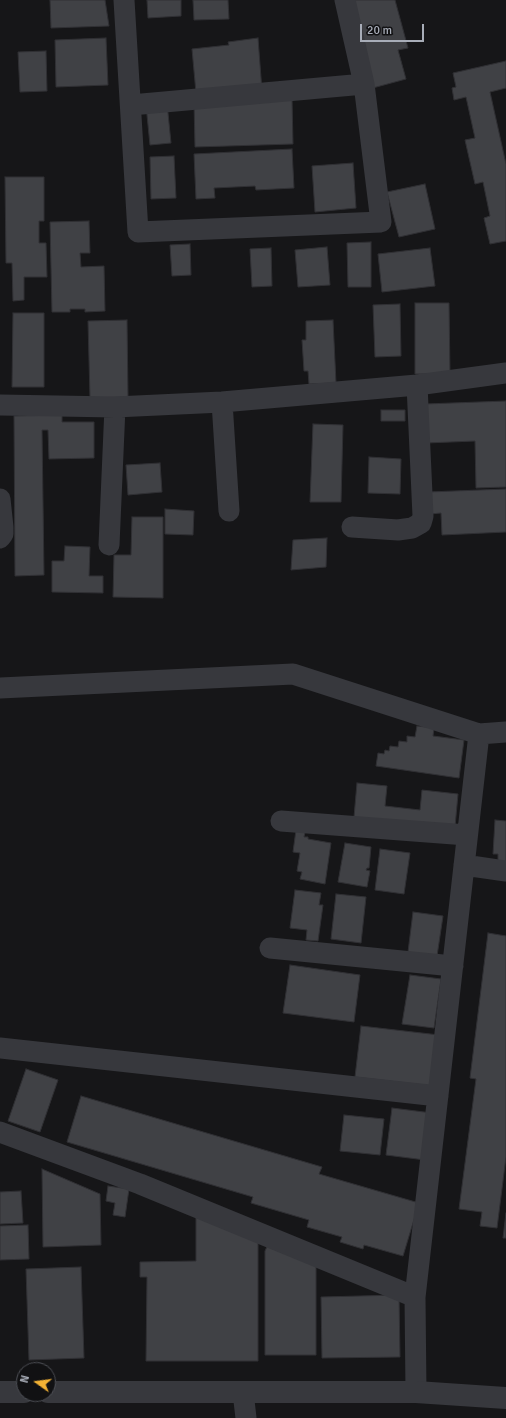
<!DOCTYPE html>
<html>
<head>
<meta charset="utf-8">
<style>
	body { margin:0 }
	#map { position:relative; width:506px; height:1418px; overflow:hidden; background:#161618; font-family:Signika,sans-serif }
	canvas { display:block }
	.north { position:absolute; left:16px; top:1362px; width:40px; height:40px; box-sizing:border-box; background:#111113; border:1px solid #4d4f55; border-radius:50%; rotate:284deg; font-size:11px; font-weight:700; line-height:16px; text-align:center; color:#a8adb8 }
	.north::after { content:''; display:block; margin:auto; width:14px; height:18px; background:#f2b134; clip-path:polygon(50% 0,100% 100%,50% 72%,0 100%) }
	.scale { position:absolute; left:360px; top:24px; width:64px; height:18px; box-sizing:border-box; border:2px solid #a8adb8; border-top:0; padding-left:5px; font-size:12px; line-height:14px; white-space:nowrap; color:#a8adb8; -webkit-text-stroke:3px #111113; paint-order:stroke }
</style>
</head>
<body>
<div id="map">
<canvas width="506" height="1418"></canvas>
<div class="north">N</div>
<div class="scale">20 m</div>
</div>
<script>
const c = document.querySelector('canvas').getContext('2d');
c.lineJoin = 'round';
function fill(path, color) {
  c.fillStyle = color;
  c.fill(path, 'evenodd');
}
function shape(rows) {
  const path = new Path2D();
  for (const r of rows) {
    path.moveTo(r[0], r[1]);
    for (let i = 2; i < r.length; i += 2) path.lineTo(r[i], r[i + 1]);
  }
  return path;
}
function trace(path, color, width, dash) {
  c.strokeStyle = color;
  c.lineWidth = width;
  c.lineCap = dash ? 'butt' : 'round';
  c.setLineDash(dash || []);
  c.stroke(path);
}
const building = shape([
	[50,0,105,0,109,26,51,28,50,0],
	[147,0,181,0,181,16,148,18,147,0],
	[193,0,228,0,229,19,194,20,193,0],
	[347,0,395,0,408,48,398,50,406,79,369,89,347,0],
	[106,38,108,85,56,87,55,40,106,38],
	[258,38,262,91,196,93,192,49,229,45,228,42,258,38],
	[46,51,47,91,20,92,18,52,46,51],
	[506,61,506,88,490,92,506,164,506,241,490,244,484,218,490,216,483,182,475,184,465,140,475,138,466,97,454,100,452,88,456,87,453,73,506,61],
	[292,99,293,144,195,147,194,102,292,99],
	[167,103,171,143,150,145,146,105,167,103],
	[292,149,294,188,256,190,255,186,214,188,215,198,196,199,194,154,292,149],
	[174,156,176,198,151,199,150,157,174,156],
	[353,163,356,208,315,212,312,166,353,163],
	[5,177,44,177,44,221,39,221,39,243,46,243,47,277,24,277,24,300,13,301,12,263,6,263,5,177],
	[425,184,435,229,399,237,387,192,425,184],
	[89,221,90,253,80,253,81,267,104,266,105,311,85,312,85,309,70,309,70,312,52,312,50,222,89,221],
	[371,242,371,287,348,287,347,243,371,242],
	[190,244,191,275,172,276,170,245,190,244],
	[327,247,330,285,298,287,295,250,327,247],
	[271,248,272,286,252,287,250,249,271,248],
	[430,248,435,286,382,292,378,254,430,248],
	[415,303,449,303,450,374,415,374,415,303],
	[400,304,401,356,375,357,373,305,400,304],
	[13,313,44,313,44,387,12,387,13,313],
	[127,320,128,397,90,398,88,321,127,320],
	[333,320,336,383,309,384,308,371,304,371,302,340,306,340,306,321,333,320],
	[506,401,506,487,476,488,475,441,426,443,425,404,506,401],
	[381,410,405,410,405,421,381,421,381,410],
	[62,415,62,422,94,422,94,458,49,459,48,430,42,430,44,575,15,576,14,416,62,415],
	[313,424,343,425,341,502,310,502,313,424],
	[369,457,401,459,400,494,368,493,369,457],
	[160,463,162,492,128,495,126,465,160,463],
	[506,489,506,532,442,535,441,513,430,514,428,492,506,489],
	[165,509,194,511,193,535,165,534,165,509],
	[132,517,163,517,163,598,113,597,114,555,131,555,132,517],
	[327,538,326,567,291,570,293,540,327,538],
	[65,546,90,547,89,576,103,576,103,593,52,592,52,561,64,561,65,546],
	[417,726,434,728,433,736,464,740,459,778,376,766,378,753,384,754,385,750,389,751,390,746,398,747,399,741,407,742,407,736,415,737,417,726],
	[357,783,387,786,385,806,420,810,422,790,458,794,455,827,354,817,357,783],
	[495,820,506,821,506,862,498,861,498,854,493,854,495,820],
	[296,830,305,832,304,837,308,837,308,839,331,843,325,884,300,879,302,872,297,871,300,853,293,852,296,830],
	[345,843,371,847,369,868,367,868,366,870,370,871,367,887,338,882,345,843],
	[380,849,410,853,404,894,375,890,380,849],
	[295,890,321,893,319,905,323,905,318,941,306,940,307,930,290,928,295,890],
	[336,894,366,897,361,943,331,939,336,894],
	[413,912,443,916,437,956,408,952,413,912],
	[488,933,506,936,506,1157,497,1228,480,1226,482,1212,459,1209,476,1079,470,1078,488,933],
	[290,965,360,975,354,1022,283,1013,290,965],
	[410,975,441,979,434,1028,402,1024,410,975],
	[361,1026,439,1035,433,1086,355,1077,361,1026],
	[26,1069,58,1080,40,1132,8,1121,26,1069],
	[81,1096,322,1167,319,1174,419,1203,403,1256,364,1245,363,1249,340,1242,342,1237,307,1227,309,1220,251,1203,253,1197,67,1142,81,1096],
	[392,1108,432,1113,425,1160,386,1155,392,1108],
	[344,1115,384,1119,380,1155,340,1151,344,1115],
	[42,1169,100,1194,101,1245,43,1247,42,1169],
	[108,1186,129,1189,125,1217,113,1215,115,1203,106,1201,108,1186],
	[21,1191,23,1223,0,1224,0,1192,21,1191],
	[196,1213,258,1237,258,1361,146,1361,147,1277,140,1277,140,1262,196,1261,196,1213],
	[506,1213,506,1238,503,1238,506,1213],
	[28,1225,29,1259,0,1260,0,1226,28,1225],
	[270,1240,316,1260,316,1355,265,1355,265,1251,270,1240],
	[81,1267,84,1358,29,1360,26,1269,81,1267],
	[399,1295,400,1357,322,1358,321,1297,399,1295]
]);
fill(building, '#404145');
trace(building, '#303034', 1);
trace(shape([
	[124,0,138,232,381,222,364,84,345,0],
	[131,105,364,84],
	[222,402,229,511],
	[0,405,115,407,222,402,417,385,506,373],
	[0,499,3,527,3,534,0,538],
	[352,527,398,530,412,528,421,523,423,516,417,385],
	[109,545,115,407],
	[0,688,293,674,479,734],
	[281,821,467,835],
	[464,865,506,871],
	[270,948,453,966],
	[0,1048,438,1096],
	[0,1132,140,1184,415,1297],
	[243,1392,246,1418],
	[416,1392,415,1297,479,734,506,732]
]), '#37383d', 21);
trace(shape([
	[0,1392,24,1392],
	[48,1392,416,1392,506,1398]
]), '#37383d', 22);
</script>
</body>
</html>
